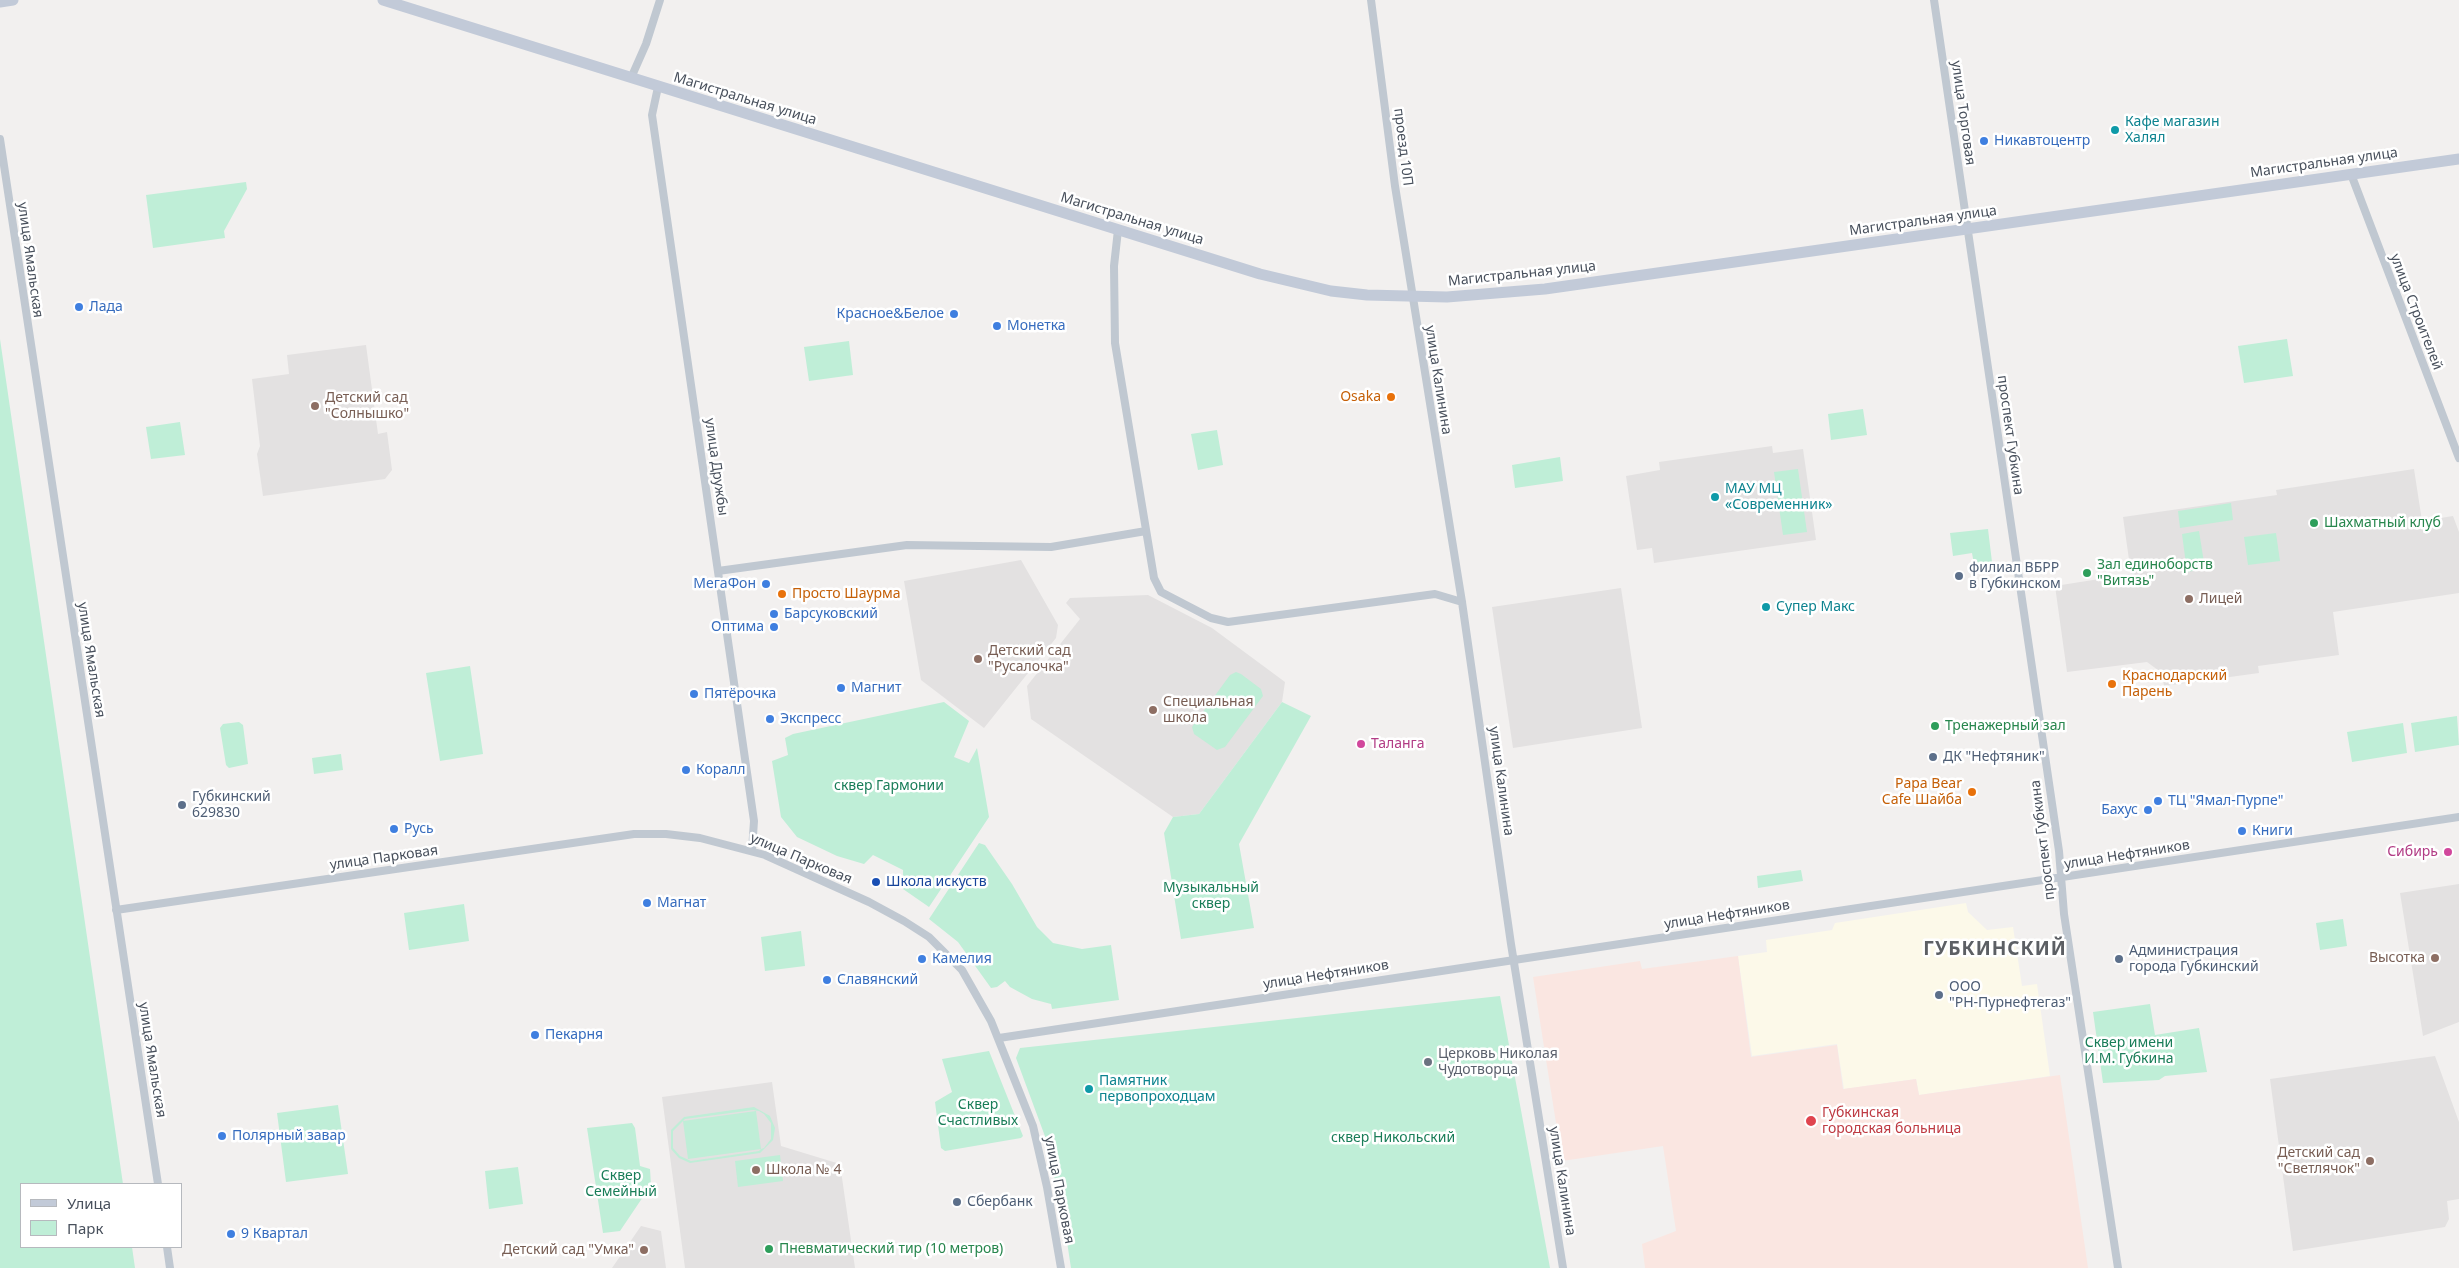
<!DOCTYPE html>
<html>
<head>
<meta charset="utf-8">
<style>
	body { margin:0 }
	#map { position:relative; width:2459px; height:1268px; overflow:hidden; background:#f2f0ef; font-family:"Noto Sans",sans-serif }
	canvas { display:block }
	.legend { position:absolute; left:20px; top:1183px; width:162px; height:65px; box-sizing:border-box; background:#fff; border:1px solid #b6b9be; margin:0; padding:6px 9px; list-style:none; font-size:15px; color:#48505c }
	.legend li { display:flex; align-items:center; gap:10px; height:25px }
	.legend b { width:25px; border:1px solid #b6b9be }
</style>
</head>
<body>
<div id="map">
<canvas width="2459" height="1268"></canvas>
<ul class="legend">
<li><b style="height:6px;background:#c2cad8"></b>Улица</li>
<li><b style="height:14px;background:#bfeed7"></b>Парк</li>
</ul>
</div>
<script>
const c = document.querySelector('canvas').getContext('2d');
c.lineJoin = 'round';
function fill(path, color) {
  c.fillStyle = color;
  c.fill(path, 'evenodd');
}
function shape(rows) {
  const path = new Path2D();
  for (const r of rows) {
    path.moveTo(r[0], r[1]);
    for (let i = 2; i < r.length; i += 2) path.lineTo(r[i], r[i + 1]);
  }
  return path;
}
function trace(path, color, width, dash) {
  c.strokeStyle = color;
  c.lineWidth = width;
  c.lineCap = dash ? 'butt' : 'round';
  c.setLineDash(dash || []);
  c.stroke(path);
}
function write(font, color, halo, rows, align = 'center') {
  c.font = font + ' "Noto Sans",sans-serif';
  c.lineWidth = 5;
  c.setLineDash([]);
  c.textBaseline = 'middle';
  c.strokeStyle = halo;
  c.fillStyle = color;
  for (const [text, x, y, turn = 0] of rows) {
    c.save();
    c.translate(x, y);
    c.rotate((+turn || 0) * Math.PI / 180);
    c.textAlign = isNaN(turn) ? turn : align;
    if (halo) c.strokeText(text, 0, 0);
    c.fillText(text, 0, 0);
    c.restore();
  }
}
fill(shape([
	[1966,903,1968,912,1987,930,2013,927,2022,986,2037,984,2050,1076,1919,1095,1916,1079,1844,1089,1837,1044,1752,1056,1738,956,1767,952,1766,940,1832,930,1835,923]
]), '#fcf9e9');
fill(shape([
	[366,345,378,434,387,432,392,470,385,479,263,496,257,454,260,446,252,379,289,374,287,355],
	[1772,446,1773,453,1803,449,1816,540,1654,563,1652,548,1637,550,1626,476,1660,470,1659,462],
	[2414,469,2422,521,2453,516,2459,532,2459,593,2333,612,2339,655,2258,666,2259,673,2164,686,2162,673,2147,662,2067,672,2055,586,2131,574,2123,517,2277,495,2276,490],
	[1021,560,1058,625,1056,638,984,728,921,680,904,581],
	[1621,588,1642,728,1513,748,1492,607],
	[1148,595,1212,628,1285,682,1282,702,1199,814,1173,817,1031,719,1027,686,1080,619,1066,603,1070,598],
	[2459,884,2459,1022,2423,1036,2400,893],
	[2435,1056,2459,1122,2459,1199,2447,1201,2449,1219,2445,1227,2293,1251,2270,1079],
	[772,1082,781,1146,840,1164,855,1268,685,1268,662,1097],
	[641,1226,661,1231,666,1268,612,1268]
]), '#e3e1e1');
fill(shape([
	[1738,956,1751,1057,1837,1045,1843,1089,1916,1079,1919,1095,2060,1075,2088,1268,1645,1268,1642,1244,1676,1231,1663,1146,1562,1161,1533,977,1640,961,1642,969]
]), '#fae6e1');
fill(shape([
	[246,182,247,189,224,231,225,238,153,248,146,195],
	[0,339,123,1184,21,1184,21,1247,132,1247,135,1268,0,1268],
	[2287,339,2293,376,2244,383,2238,346],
	[849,341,853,375,809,381,804,347],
	[1863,409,1867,435,1831,440,1828,414],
	[180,422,185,455,151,459,146,427],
	[1217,430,1223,465,1198,470,1191,434],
	[1560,457,1563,481,1515,488,1512,465],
	[1798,469,1807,532,1783,535,1774,472],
	[2231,503,2233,520,2180,528,2178,511],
	[1988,529,1992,562,1974,564,1972,553,1953,556,1950,533],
	[2199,531,2205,569,2187,572,2182,534],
	[2276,533,2280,561,2248,565,2244,537],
	[470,666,483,754,440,761,426,673],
	[1236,672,1241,674,1261,689,1263,696,1225,747,1217,750,1194,734,1192,727,1230,675],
	[944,702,969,721,954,757,969,763,977,748,989,817,929,907,903,889,903,870,873,855,864,864,837,856,797,837,781,817,772,761,788,755,785,738,793,734],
	[1282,702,1311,716,1239,844,1254,928,1181,939,1164,833,1173,817,1199,814],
	[2457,716,2459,745,2415,752,2411,723],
	[239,722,243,725,248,764,229,768,226,765,220,728,223,724],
	[2403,723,2407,753,2352,762,2347,732],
	[341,754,343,770,314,774,312,758],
	[979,843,985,845,1012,884,1037,927,1053,943,1082,949,1111,945,1119,1000,1052,1009,1051,1004,1032,999,1010,987,1005,981,997,987,991,988,958,942,929,919],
	[1801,870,1803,881,1758,888,1757,876],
	[464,904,469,941,409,950,404,913],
	[2343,919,2347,946,2320,950,2316,923],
	[801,931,805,966,765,971,761,937],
	[1500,996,1550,1268,1071,1268,1064,1222,1046,1139,1016,1058,1020,1048],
	[2150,1004,2155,1035,2199,1028,2207,1072,2165,1076,2159,1080,2103,1083,2093,1012],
	[989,1051,1023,1136,1021,1138,945,1151,941,1148,935,1102,952,1092,942,1059],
	[338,1105,348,1174,286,1182,277,1113],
	[754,1107,770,1116,775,1128,773,1140,760,1153,690,1163,679,1158,671,1149,671,1130,684,1117],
	[753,1110,759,1111,764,1114,771,1123,771,1139,764,1148,761,1149,756,1111,683,1121,688,1159,761,1149,759,1151,691,1161,680,1156,673,1148,673,1131,685,1119],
	[632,1123,635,1128,640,1166,650,1169,651,1185,620,1231,603,1233,587,1128],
	[780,1155,783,1181,738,1187,735,1161],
	[518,1167,523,1204,489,1209,485,1171]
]), '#bfeed7');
trace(shape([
	[1371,0,1395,186,1462,602,1511,944,1563,1268],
	[1934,0,2059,851,2064,914,2118,1268],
	[631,78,646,44,660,0],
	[658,87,652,115,754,821,752,850],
	[0,139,158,1184],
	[2351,174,2459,458],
	[1118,230,1114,266,1115,343,1154,578,1161,592,1211,618,1228,622,1435,594,1462,602],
	[718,571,907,545,1051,547,1146,531],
	[116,910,634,834,666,834,700,838,765,855,869,902,904,921,929,937,962,970,991,1021,1033,1126,1047,1187,1061,1268],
	[999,1038,2459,817],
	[167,1247,170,1268]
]), '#c0c8d1', 8);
trace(shape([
	[383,0,1260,274,1331,291,1367,295,1447,297,1545,289,2459,159],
	[0,2,13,0]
]), '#c2cad8', 11);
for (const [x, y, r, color] of [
	[2115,130,5,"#0f9aa8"],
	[1984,141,5,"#3f7fe0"],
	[79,307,5,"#3f7fe0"],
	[954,314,5,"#3f7fe0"],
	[997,326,5,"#3f7fe0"],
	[1391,397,5,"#e8710a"],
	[315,406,5,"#8d6e63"],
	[1715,497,5,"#0f9aa8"],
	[2314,523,5,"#2e9e5b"],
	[2087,573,5,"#2e9e5b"],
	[1959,576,5,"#5c6f8a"],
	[766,584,5,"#3f7fe0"],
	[782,594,5,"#e8710a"],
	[2189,599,5,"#8d6e63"],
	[1766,607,5,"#0f9aa8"],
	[774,614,5,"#3f7fe0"],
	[774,627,5,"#3f7fe0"],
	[978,659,5,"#8d6e63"],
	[2112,684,5,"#e8710a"],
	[841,688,5,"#3f7fe0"],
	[694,694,5,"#3f7fe0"],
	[1153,710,5,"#8d6e63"],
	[770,719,5,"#3f7fe0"],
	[1935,726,5,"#2e9e5b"],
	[1361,744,5,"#d1479c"],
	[1933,757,5,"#5c6f8a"],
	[686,770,5,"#3f7fe0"],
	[1972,792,5,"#e8710a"],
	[2158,801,5,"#3f7fe0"],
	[182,805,5,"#5c6f8a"],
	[2148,810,5,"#3f7fe0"],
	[394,829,5,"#3f7fe0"],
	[2242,831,5,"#3f7fe0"],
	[2448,852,5,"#d1479c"],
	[876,882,5,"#1a4fb4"],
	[647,903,5,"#3f7fe0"],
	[2435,958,5,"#8d6e63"],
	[922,959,5,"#3f7fe0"],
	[2119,959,5,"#5c6f8a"],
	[827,980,5,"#3f7fe0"],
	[1939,995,5,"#5c6f8a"],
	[535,1035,5,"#3f7fe0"],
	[1428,1062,5,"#6b7280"],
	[1089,1089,5,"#0f9aa8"],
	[1811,1121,6,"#e0444e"],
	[222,1136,5,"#3f7fe0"],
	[2370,1161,5,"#8d6e63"],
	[756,1170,5,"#8d6e63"],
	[957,1202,5,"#5c6f8a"],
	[231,1234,5,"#3f7fe0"],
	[769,1249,5,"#2e9e5b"],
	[644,1250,5,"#8d6e63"]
]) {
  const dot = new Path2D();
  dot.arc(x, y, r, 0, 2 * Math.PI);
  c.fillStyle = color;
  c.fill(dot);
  trace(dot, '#fff', 2);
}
write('14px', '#48505c', '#fff', [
	["Магистральная улица",745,99,17],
	["улица Торговая",1963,113,82],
	["проезд 10П",1403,147,83],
	["Магистральная улица",2324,163,-8],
	["Магистральная улица",1132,219,17],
	["Магистральная улица",1923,221,-8],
	["улица Ямальская",30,260,82],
	["Магистральная улица",1522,274,-6],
	["улица Строителей",2416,312,69],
	["улица Калинина",1438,380,81],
	["проспект Губкина",2010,435,82],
	["улица Дружбы",716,467,82],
	["улица Ямальская",91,660,81],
	["улица Калинина",1501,781,82],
	["проспект Губкина",2043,840,-97],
	["улица Нефтяников",2127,855,-9],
	["улица Парковая",384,858,-8],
	["улица Парковая",801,859,23],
	["улица Нефтяников",1727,915,-9],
	["улица Нефтяников",1326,975,-9],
	["улица Ямальская",152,1060,81],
	["улица Калинина",1562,1181,81],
	["улица Парковая",1059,1190,79]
]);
write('14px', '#0d838f', '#fff', [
	["Кафе магазин",2125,122],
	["Халял",2125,138],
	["МАУ МЦ",1725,489],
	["«Современник»",1725,505],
	["Супер Макс",1776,607],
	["Памятник",1099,1081],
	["первопроходцам",1099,1097]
], 'left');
write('14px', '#366cbe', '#fff', [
	["Никавтоцентр",1994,141],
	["Лада",89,307],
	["Красное&Белое",944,314,"right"],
	["Монетка",1007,326],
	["МегаФон",756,584,"right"],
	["Барсуковский",784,614],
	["Оптима",764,627,"right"],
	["Магнит",851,688],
	["Пятёрочка",704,694],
	["Экспресс",780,719],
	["Коралл",696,770],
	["ТЦ \"Ямал-Пурпе\"",2168,801],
	["Бахус",2138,810,"right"],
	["Русь",404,829],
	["Книги",2252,831],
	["Магнат",657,903],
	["Камелия",932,959],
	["Славянский",837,980],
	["Пекарня",545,1035],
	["Полярный завар",232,1136],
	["9 Квартал",241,1234]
], 'left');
write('14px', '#c56008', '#fff', [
	["Osaka",1381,397],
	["Просто Шаурма",792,594,"left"],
	["Краснодарский",2122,676,"left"],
	["Парень",2122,692,"left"],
	["Papa Bear",1962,784],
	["Cafe Шайба",1962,800]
], 'right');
write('14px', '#785e54', '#fff', [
	["Детский сад",325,398],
	["\"Солнышко\"",325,414],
	["Лицей",2199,599],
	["Детский сад",988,651],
	["\"Русалочка\"",988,667],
	["Специальная",1163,702],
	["школа",1163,718],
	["Высотка",2425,958,"right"],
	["Детский сад",2360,1153,"right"],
	["\"Светлячок\"",2360,1169,"right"],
	["Школа № 4",766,1170],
	["Детский сад \"Умка\"",634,1250,"right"]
], 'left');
write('14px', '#27864d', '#fff', [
	["Шахматный клуб",2324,523],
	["Зал единоборств",2097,565],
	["\"Витязь\"",2097,581],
	["Тренажерный зал",1945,726],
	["Пневматический тир (10 метров)",779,1249]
], 'left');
write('14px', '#4e5e75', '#fff', [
	["филиал ВБРР",1969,568],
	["в Губкинском",1969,584],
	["ДК \"Нефтяник\"",1943,757],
	["Губкинский",192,797],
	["629830",192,813],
	["Администрация",2129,951],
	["города Губкинский",2129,967],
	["ООО",1949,987],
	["\"РН-Пурнефтегаз\"",1949,1003],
	["Сбербанк",967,1202]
], 'left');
write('14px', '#b23c85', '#fff', [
	["Таланга",1371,744],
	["Сибирь",2438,852,"right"]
], 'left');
write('14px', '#197d58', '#fff', [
	["сквер Гармонии",889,786],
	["Музыкальный",1211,888],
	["сквер",1211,904],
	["Сквер имени",2129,1043],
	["И.М. Губкина",2129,1059],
	["Сквер",978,1105],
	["Счастливых",978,1121],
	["сквер Никольский",1393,1138],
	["Сквер",621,1176],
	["Семейный",621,1192]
]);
write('14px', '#164399', '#fff', [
	["Школа искуств",886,882]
], 'left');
write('14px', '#5b616d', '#fff', [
	["Церковь Николая",1438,1054],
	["Чудотворца",1438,1070]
], 'left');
write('14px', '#be3a42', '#fff', [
	["Губкинская",1822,1113],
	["городская больница",1822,1129]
], 'left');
c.letterSpacing = '1px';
write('bold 19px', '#5c5f64', '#fff', [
	["ГУБКИНСКИЙ",1995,950]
]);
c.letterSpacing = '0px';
</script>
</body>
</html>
